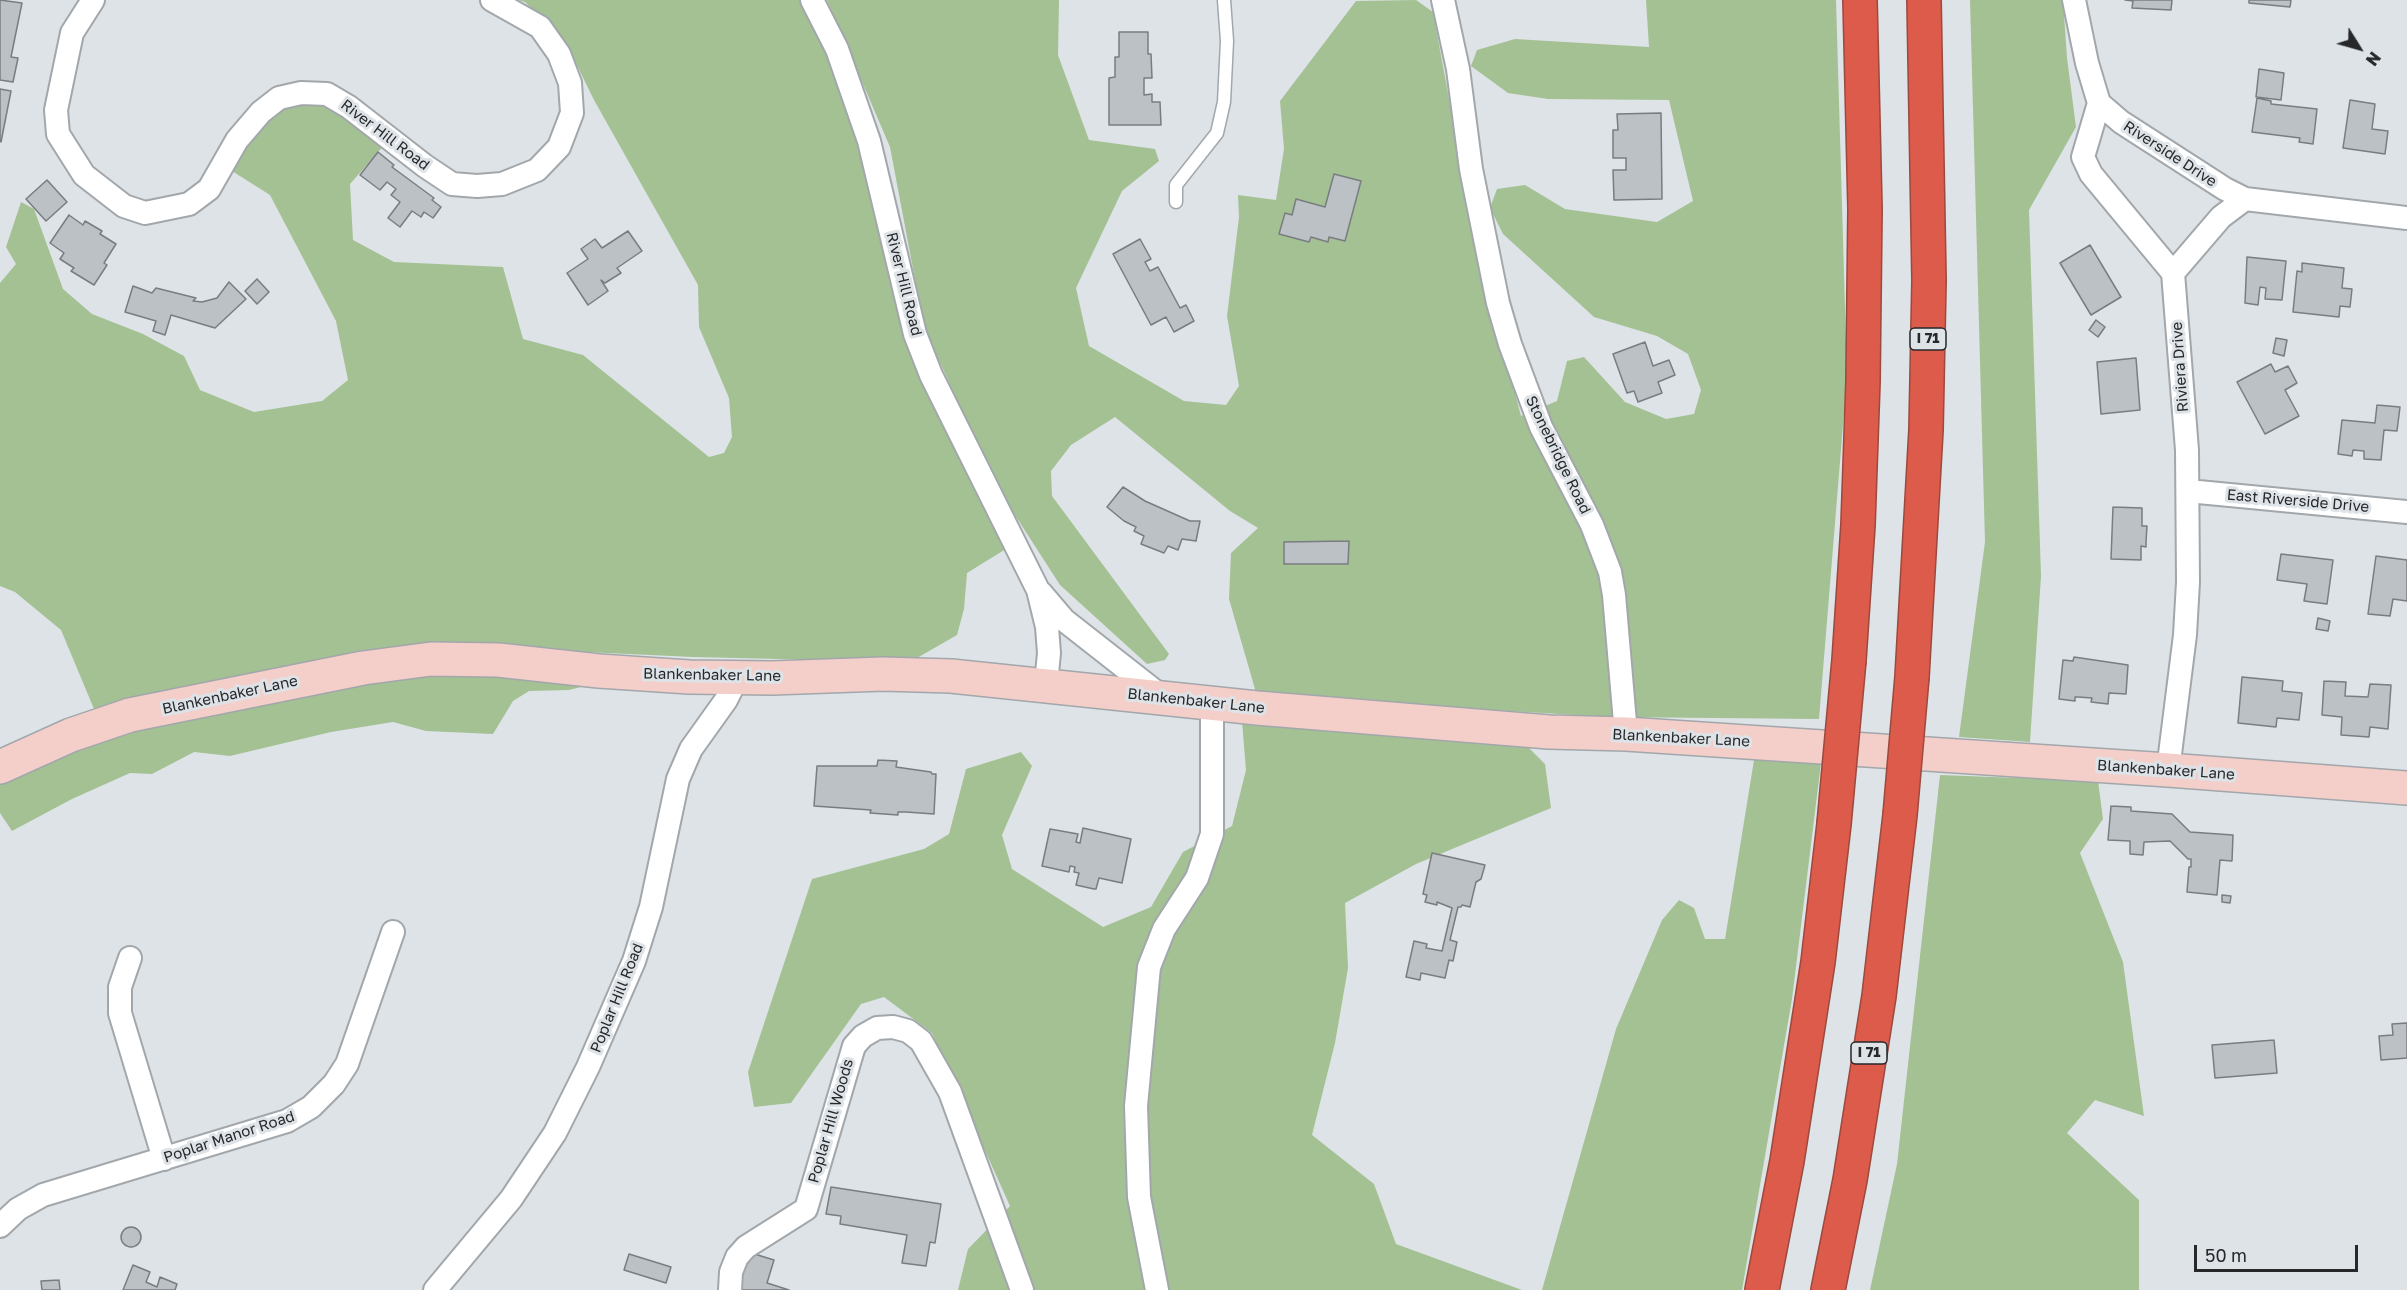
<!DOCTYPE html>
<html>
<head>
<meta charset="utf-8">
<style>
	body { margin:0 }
	#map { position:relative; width:2407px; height:1290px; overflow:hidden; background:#dee3e8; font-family:"Golos Text",sans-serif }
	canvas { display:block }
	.north { position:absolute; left:2329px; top:18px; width:60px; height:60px; -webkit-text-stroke:4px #dee3e8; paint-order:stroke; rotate:127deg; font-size:16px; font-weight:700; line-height:24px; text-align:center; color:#26282a }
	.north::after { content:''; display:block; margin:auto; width:21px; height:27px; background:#26282a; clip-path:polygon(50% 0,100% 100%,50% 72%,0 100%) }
	.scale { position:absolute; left:2194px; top:1245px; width:164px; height:27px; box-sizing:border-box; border:3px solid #26282a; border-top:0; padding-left:8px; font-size:18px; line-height:21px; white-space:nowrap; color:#26282a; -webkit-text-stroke:4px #dee3e8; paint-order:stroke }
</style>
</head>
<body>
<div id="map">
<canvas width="2407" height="1290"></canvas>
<div class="north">N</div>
<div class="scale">50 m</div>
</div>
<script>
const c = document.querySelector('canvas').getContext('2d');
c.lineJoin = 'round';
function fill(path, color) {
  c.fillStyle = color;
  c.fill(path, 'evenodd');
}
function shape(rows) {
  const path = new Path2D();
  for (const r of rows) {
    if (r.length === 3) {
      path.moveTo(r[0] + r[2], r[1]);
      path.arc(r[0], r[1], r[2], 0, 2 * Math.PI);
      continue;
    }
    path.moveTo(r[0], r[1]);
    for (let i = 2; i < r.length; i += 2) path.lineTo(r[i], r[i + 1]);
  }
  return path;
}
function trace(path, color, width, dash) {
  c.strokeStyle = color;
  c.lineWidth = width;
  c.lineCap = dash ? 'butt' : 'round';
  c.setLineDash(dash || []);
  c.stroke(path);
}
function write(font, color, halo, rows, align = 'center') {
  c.font = font + ' "Golos Text",sans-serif';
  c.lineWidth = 6;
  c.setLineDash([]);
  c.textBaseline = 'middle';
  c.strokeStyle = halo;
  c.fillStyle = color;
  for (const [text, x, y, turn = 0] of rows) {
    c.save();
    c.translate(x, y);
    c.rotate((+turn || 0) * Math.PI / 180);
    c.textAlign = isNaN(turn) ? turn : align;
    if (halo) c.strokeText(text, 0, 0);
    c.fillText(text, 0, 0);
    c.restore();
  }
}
fill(shape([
	[518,0,804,0,853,112,887,257,1009,547,967,573,964,609,957,635,910,662,693,657,520,649,388,652,198,684,94,709,61,630,15,592,0,586,0,283,16,264,6,247,21,202,34,209,63,289,92,314,143,334,184,356,200,390,254,412,322,401,348,380,336,321,270,195,232,171,258,124,279,108,299,101,335,106,386,143,350,184,353,240,394,262,503,267,523,339,583,355,709,457,724,453,732,437,729,398,699,327,698,285,594,100,565,41,525,2],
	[827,0,1059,0,1058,55,1089,140,1155,149,1159,161,1122,191,1076,288,1089,346,1184,401,1226,405,1239,386,1227,316,1239,217,1238,195,1276,200,1284,149,1280,101,1356,1,1416,0,1433,12,1476,245,1521,416,1557,401,1567,361,1584,357,1625,402,1666,419,1694,414,1701,390,1688,354,1657,336,1594,317,1503,234,1490,208,1497,189,1525,185,1565,209,1657,222,1693,201,1669,100,1548,99,1508,93,1471,66,1477,50,1515,39,1649,47,1646,0,1836,0,1847,376,1819,719,1610,717,1257,696,1229,599,1231,553,1258,528,1230,511,1115,417,1071,445,1051,471,1052,496,1169,654,1165,660,1147,664,1060,585,995,484,924,327,890,147],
	[1970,0,2063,0,2067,58,2076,127,2029,210,2041,576,2030,742,1959,737,1985,542],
	[401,670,597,683,569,690,529,691,513,701,493,734,426,731,393,722,331,732,230,756,194,752,152,774,130,773,72,799,12,831,0,813,0,781,98,734],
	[1242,721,1522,741,1545,764,1551,808,1416,864,1345,903,1348,968,1335,1043,1312,1135,1374,1184,1396,1244,1522,1290,958,1290,968,1249,1010,1206,932,1033,884,997,861,1004,791,1103,754,1107,748,1072,812,879,924,849,949,834,966,769,1021,752,1032,766,1002,835,1012,869,1103,927,1151,907,1183,852,1232,826,1246,770],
	[1755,754,1821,763,1792,999,1742,1290,1542,1290,1616,1029,1662,920,1679,900,1694,908,1705,939,1725,939],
	[1940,775,2098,781,2103,819,2080,853,2123,962,2144,1116,2095,1100,2067,1133,2139,1200,2139,1290,1870,1290,1897,1164]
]), '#a4c193');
const building = shape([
	[0,0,22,3,11,57,18,58,13,82,0,80,0,0],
	[2125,0,2172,0,2171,10,2132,8,2133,1,2125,0],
	[2249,0,2291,0,2290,7,2249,3,2249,0],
	[1119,32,1148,32,1148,54,1151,54,1152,78,1144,78,1144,95,1152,94,1152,102,1160,102,1161,125,1109,125,1109,78,1115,77,1115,57,1119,57,1119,32],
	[2259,69,2284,73,2281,100,2256,97,2259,69],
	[0,89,11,91,1,142,0,141,0,89],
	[2257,98,2271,101,2271,104,2317,109,2313,144,2299,142,2300,138,2252,132,2257,98],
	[2350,100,2375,104,2372,129,2388,131,2385,154,2343,148,2350,100],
	[1661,113,1662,199,1614,200,1613,170,1626,170,1626,158,1613,158,1613,130,1618,130,1617,114,1661,113],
	[378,152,394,165,392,167,434,198,432,200,441,207,433,218,424,212,421,217,412,211,400,227,388,218,400,202,391,195,396,189,387,182,380,190,360,175,378,152],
	[1334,174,1361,181,1345,241,1329,237,1328,242,1311,237,1309,242,1279,234,1285,213,1292,215,1296,199,1325,207,1334,174],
	[47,180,67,202,46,221,26,199,47,180],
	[69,215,83,225,85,221,102,231,100,234,116,244,104,263,107,265,94,285,71,271,74,268,60,259,64,253,50,243,69,215],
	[628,231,642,251,617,268,621,273,605,283,601,280,608,291,588,305,567,273,588,259,581,249,595,239,602,248,628,231],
	[1140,239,1151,259,1145,262,1150,271,1158,267,1180,308,1186,305,1194,321,1174,332,1166,317,1151,325,1113,254,1140,239],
	[2090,245,2121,297,2091,315,2060,263,2090,245],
	[2247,257,2286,261,2282,300,2265,299,2266,288,2260,287,2258,305,2245,303,2247,257],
	[2302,263,2344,268,2342,288,2352,289,2350,307,2340,306,2339,317,2293,312,2297,271,2302,272,2302,263],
	[257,279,269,292,257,304,245,291,257,279],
	[229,282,246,299,215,328,171,315,165,335,153,331,156,321,125,312,133,286,152,293,156,288,196,298,193,301,202,302,217,298,229,282],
	[2096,320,2105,327,2098,337,2089,330,2096,320],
	[2276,338,2287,340,2284,356,2273,353,2276,338],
	[1645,342,1653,366,1669,360,1675,375,1658,382,1662,393,1638,402,1634,391,1627,393,1613,354,1645,342],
	[2136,358,2140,410,2101,414,2097,362,2136,358],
	[2271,364,2275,372,2288,366,2297,383,2285,390,2299,416,2265,434,2237,382,2271,364],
	[2377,405,2400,407,2397,431,2384,430,2381,460,2364,459,2364,451,2353,450,2352,456,2338,454,2342,420,2375,423,2377,405],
	[1123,487,1145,501,1190,521,1200,521,1196,541,1182,539,1178,550,1168,546,1164,553,1141,544,1144,536,1134,531,1136,527,1124,521,1107,507,1123,487],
	[2113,507,2142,508,2142,526,2147,526,2146,542,2146,547,2141,546,2141,560,2111,559,2113,507],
	[1349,541,1348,564,1284,564,1284,542,1349,541],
	[2281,554,2333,560,2327,604,2304,601,2307,584,2277,580,2281,554],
	[2376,556,2407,560,2407,601,2393,599,2390,616,2368,614,2376,556],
	[2318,618,2330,621,2328,631,2316,629,2318,618],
	[2074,657,2128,665,2126,694,2109,693,2108,704,2091,702,2092,698,2078,697,2075,697,2075,701,2059,699,2063,660,2073,661,2074,657],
	[2242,677,2283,681,2282,691,2302,693,2299,720,2277,718,2276,727,2238,723,2242,677],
	[2324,681,2346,682,2345,696,2368,697,2370,684,2391,685,2388,729,2370,727,2369,737,2341,735,2342,717,2322,715,2324,681],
	[878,760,897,761,896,767,931,772,932,774,936,774,934,814,906,812,898,812,898,815,870,813,871,810,814,806,817,766,877,766,878,760],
	[2111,806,2131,807,2131,811,2172,814,2190,832,2233,835,2232,861,2220,860,2217,895,2187,892,2189,867,2191,867,2191,859,2188,859,2170,841,2144,842,2143,855,2130,854,2130,841,2108,840,2111,806],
	[1083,828,1131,839,1122,883,1099,878,1096,889,1094,889,1076,885,1079,873,1074,872,1075,867,1070,866,1069,872,1042,866,1050,829,1078,834,1076,842,1080,843,1083,828],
	[1432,853,1485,865,1481,879,1476,882,1470,907,1462,905,1461,907,1458,907,1450,940,1457,942,1453,961,1449,960,1445,978,1421,973,1420,980,1406,977,1414,941,1427,944,1426,948,1442,951,1452,908,1437,902,1437,905,1425,902,1427,895,1423,894,1432,853],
	[2222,895,2231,896,2230,903,2222,902,2222,895],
	[2407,1023,2407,1058,2381,1060,2379,1036,2393,1035,2392,1024,2407,1023],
	[2274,1040,2277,1073,2215,1078,2212,1045,2274,1040],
	[831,1187,941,1204,935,1243,930,1242,926,1266,902,1263,907,1235,840,1224,841,1216,826,1214,831,1187],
	[131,1237,10],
	[748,1252,774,1260,767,1283,789,1290,736,1290,748,1252],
	[629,1254,671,1267,666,1283,624,1270,629,1254],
	[133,1265,150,1272,146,1282,157,1287,160,1277,177,1284,175,1290,123,1290,133,1265],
	[59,1280,60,1290,42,1290,41,1281,59,1280]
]);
fill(building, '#bcc1c6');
trace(building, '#797d81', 1.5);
const lane = shape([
	[1176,202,1176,185,1217,133,1224,102,1227,41,1224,0]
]);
const street = shape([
	[93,0,72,33,56,110,58,134,84,175,124,206,145,213,189,204,209,189,237,140,261,112,279,98,301,93,327,94,349,107,425,166,452,184,477,186,502,184,537,170,559,147,572,113,570,83,559,54,540,27,492,0],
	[812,0,837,49,869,141,915,334,931,375,1038,590,1047,627,1049,653,1046,684],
	[1443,0,1458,69,1471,169,1498,303,1510,344,1541,427,1592,525,1610,572,1614,595,1626,734],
	[2074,0,2087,63,2099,103,2083,157,2091,174,2173,273,2187,450,2188,582,2185,635,2168,770],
	[2099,103,2121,122,2225,189,2245,199,2407,218],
	[2173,273,2221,217,2245,199],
	[2188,491,2407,512],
	[1041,593,1064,620,1161,696],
	[130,958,120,987,120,1013,164,1159],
	[0,1226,18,1209,43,1195,287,1121,311,1107,334,1084,347,1064,393,932],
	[435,1290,511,1199,555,1133,588,1067,634,961,651,907,678,779,691,749,726,700,737,678],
	[730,1290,731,1272,737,1257,746,1247,806,1209,854,1046,863,1036,877,1028,893,1027,908,1031,921,1041,950,1092,1022,1290],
	[1157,1290,1139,1197,1136,1106,1149,967,1164,929,1197,878,1212,834,1212,703]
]);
const secondary = shape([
	[0,767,71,735,130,715,363,668,431,659,498,660,599,671,689,677,772,678,883,674,951,676,1257,708,1549,732,1626,734,2168,770,2407,788]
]);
const highway = shape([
	[1849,660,1858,525,1863,381,1865,209,1860,0],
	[1912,677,1926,430,1929,280,1924,0],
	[1762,1290,1787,1161,1818,962,1834,824],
	[1828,1290,1850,1180,1879,996,1900,815]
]);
trace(lane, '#a2a7ab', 15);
trace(street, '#a2a7ab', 26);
trace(secondary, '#a2a7ab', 36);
trace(highway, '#9c493f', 36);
trace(lane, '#fff', 12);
trace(street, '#fff', 22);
trace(secondary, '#f4cec9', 33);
trace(highway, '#dc5b4a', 33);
const highwayBridge = shape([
	[1900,815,1912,677],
	[1834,824,1849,660]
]);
trace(highwayBridge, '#9c493f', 36, []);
trace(highwayBridge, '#dc5b4a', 33);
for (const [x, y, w] of [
	[1928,339,36],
	[1869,1053,36]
]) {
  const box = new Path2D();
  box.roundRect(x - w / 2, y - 11, w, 22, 4.5);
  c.fillStyle = '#dee3e8';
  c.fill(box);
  trace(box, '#26282a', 1.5);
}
write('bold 14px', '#26282a', null, [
	["I 71",1928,339],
	["I 71",1869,1053]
]);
write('15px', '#26282a', '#dee3e8', [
	["River Hill Road",385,135,37],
	["Riverside Drive",2170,154,33],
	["River Hill Road",904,284,76],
	["Riviera Drive",2180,367,-94],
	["Stonebridge Road",1558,455,64],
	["East Riverside Drive",2298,501,5],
	["Blankenbaker Lane",712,675,1],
	["Blankenbaker Lane",230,695,-12],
	["Blankenbaker Lane",1196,701,6],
	["Blankenbaker Lane",1681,738,3],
	["Blankenbaker Lane",2166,770,4],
	["Poplar Hill Road",617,998,-68],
	["Poplar Hill Woods",831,1121,-74],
	["Poplar Manor Road",229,1137,-18]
]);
</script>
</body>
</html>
